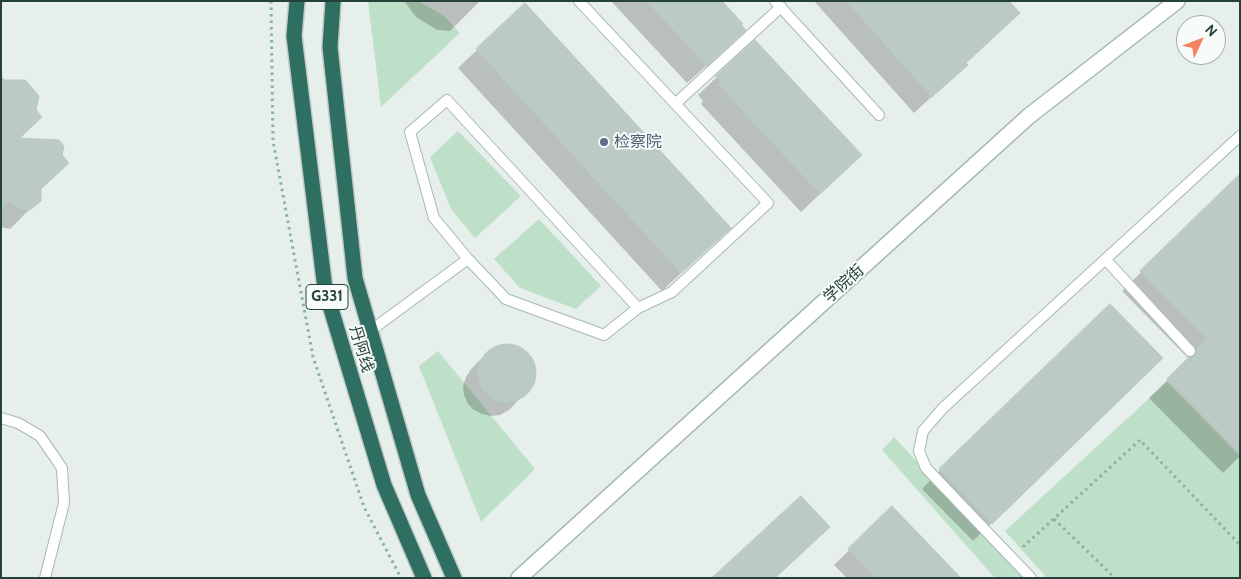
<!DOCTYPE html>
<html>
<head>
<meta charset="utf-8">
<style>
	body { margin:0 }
	#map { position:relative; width:1241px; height:579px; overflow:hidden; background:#e6efeb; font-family:Cabin,sans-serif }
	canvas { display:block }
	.frame { position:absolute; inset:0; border:2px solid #24423a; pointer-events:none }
	.north { position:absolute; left:1176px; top:15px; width:50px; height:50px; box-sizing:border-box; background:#f7fbf9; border:1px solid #a3b1ad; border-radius:50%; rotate:47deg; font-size:14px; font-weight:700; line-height:20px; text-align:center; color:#24423a }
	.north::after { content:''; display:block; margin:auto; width:18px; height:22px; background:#f4845f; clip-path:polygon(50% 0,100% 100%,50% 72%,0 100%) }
</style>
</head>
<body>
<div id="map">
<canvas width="1241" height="579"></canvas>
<div class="frame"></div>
<div class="north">N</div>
</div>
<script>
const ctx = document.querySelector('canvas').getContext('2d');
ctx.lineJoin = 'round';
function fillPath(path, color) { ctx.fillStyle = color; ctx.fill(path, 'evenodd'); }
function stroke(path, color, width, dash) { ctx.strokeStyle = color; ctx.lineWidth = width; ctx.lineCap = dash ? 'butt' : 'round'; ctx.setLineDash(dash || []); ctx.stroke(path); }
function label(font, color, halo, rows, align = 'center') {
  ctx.font = font + ' Cabin,"Noto Sans SC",sans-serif'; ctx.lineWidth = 4; ctx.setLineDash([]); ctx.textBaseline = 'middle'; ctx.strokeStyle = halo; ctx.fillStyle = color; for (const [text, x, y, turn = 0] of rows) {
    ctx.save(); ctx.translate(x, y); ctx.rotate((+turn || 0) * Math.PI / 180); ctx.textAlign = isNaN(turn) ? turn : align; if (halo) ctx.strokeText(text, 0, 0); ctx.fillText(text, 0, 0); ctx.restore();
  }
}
fillPath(new Path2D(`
	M 368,1 L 418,1 L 444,16 L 460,33 L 381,107 Z
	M 458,131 L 521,196 L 475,238 L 451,209 L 430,157 Z
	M 539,219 L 601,286 L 576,309 L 520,288 L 494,259 Z
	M 438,351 L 535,469 L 481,522 L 419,366 Z
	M 1167,382 L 1240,456 L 1240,578 L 1047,578 L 1005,531 Z
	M 894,437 L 1026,578 L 995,578 L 882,450 Z`), '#bfe0c8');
fillPath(new Path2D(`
	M 404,1 L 480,1 L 450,31 L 437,30 L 416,17 Z
	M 611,1 L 720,1 L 726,48 L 687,83 Z
	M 814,1 L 1007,1 L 965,64 L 966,65 L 914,113 Z
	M 477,50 L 710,246 L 662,291 L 458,68 Z
	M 1,76 L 7,82 L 18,139 L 40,190 L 39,200 L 10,229 L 1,227 Z
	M 717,77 L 861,155 L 801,212 L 701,104 L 703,101 L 698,95 Z
	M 1240,175 L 1240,456 L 1223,473 L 1149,398 L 1189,359 L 1122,291 Z
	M 502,345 L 512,345 L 520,348 L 527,354 L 532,362 L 534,370 L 534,379 L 530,388 L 509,410 L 500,415 L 491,416 L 482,414 L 474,410 L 468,404 L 464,395 L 463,386 L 466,377 L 471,369 L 486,354 L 494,348 Z
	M 1142,377 L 973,541 L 922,489 L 940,470 Z
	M 892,508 L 954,578 L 847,578 L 834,565 Z`), '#0003');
const building = new Path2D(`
	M 647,1 L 722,1 L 743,24 L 741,25 L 746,30 L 707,66 Z
	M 847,1 L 1009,1 L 1020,13 L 966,63 L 968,65 L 932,97 Z
	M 525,3 L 731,228 L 681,273 L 476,49 Z
	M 755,40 L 862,155 L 820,194 L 718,84 L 721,82 L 716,76 Z
	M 1,80 L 25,80 L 39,96 L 36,110 L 42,117 L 20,138 L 59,140 L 64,146 L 62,155 L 69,163 L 41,189 L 41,201 L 30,210 L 19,209 L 10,201 L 1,209 Z
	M 1240,174 L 1240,453 L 1167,379 L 1188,358 L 1195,356 L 1197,349 L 1207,339 L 1140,271 Z
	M 1110,304 L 1163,358 L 992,524 L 939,469 Z
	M478 373a29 29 0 1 1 58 0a29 29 0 1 1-58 0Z
	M 801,496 L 830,527 L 775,578 L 712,578 Z
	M 892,506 L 961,578 L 876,578 L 848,549 Z`);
fillPath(building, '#bbcac4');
stroke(building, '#b8c9c2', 1);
const lane = new Path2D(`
	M 579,1 L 768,203 L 672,292 L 638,308
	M 775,1 L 879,115
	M 447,100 L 638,308 L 604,335 L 506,299 L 468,259 L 434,218 L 410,132 Z
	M 675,104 L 781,7
	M 1106,260 L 1190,351
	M 370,331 L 468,259
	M 1,418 L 18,423 L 40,436 L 62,468 L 64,503 L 45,578
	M 1031,578 L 926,468 L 919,451 L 923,431 L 943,408 L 1240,136`);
const secondary = new Path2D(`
	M 519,578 L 1029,116 L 1177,1`);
const highway = new Path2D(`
	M 297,1 L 294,36 L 325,289 L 384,485 L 424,578
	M 333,1 L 330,47 L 355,278 L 418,495 L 454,578`);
stroke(lane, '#a8b8b2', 12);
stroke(secondary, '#a4bbb3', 18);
stroke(highway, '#c2cac8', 18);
stroke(new Path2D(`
	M 271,1 L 273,141 L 313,357 L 364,507 L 401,578
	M 1054,519 L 1115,578
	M 1023,547 L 1140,440 L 1240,545`), '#86b3a5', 3, [2.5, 4]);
stroke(lane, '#fff', 10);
stroke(secondary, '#fff', 15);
stroke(highway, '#2f6f62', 15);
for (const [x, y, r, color] of [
	[604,142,5,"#5c6f8a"]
]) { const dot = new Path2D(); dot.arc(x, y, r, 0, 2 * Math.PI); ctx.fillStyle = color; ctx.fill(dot); stroke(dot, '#f7fbf9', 2); }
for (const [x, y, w] of [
	[327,297,42]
]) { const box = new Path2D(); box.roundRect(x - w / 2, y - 12.5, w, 25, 4); ctx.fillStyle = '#f7fbf9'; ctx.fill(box); stroke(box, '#24423a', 1); }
label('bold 15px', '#24423a', null, [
	["G331",327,297]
]);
label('16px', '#4e5e75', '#f7fbf9', [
	["检察院",614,142]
], 'left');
label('16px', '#24423a', '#f7fbf9', [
	["学院街",844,284,-42],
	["丹阿线",361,349,73]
]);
</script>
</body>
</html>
